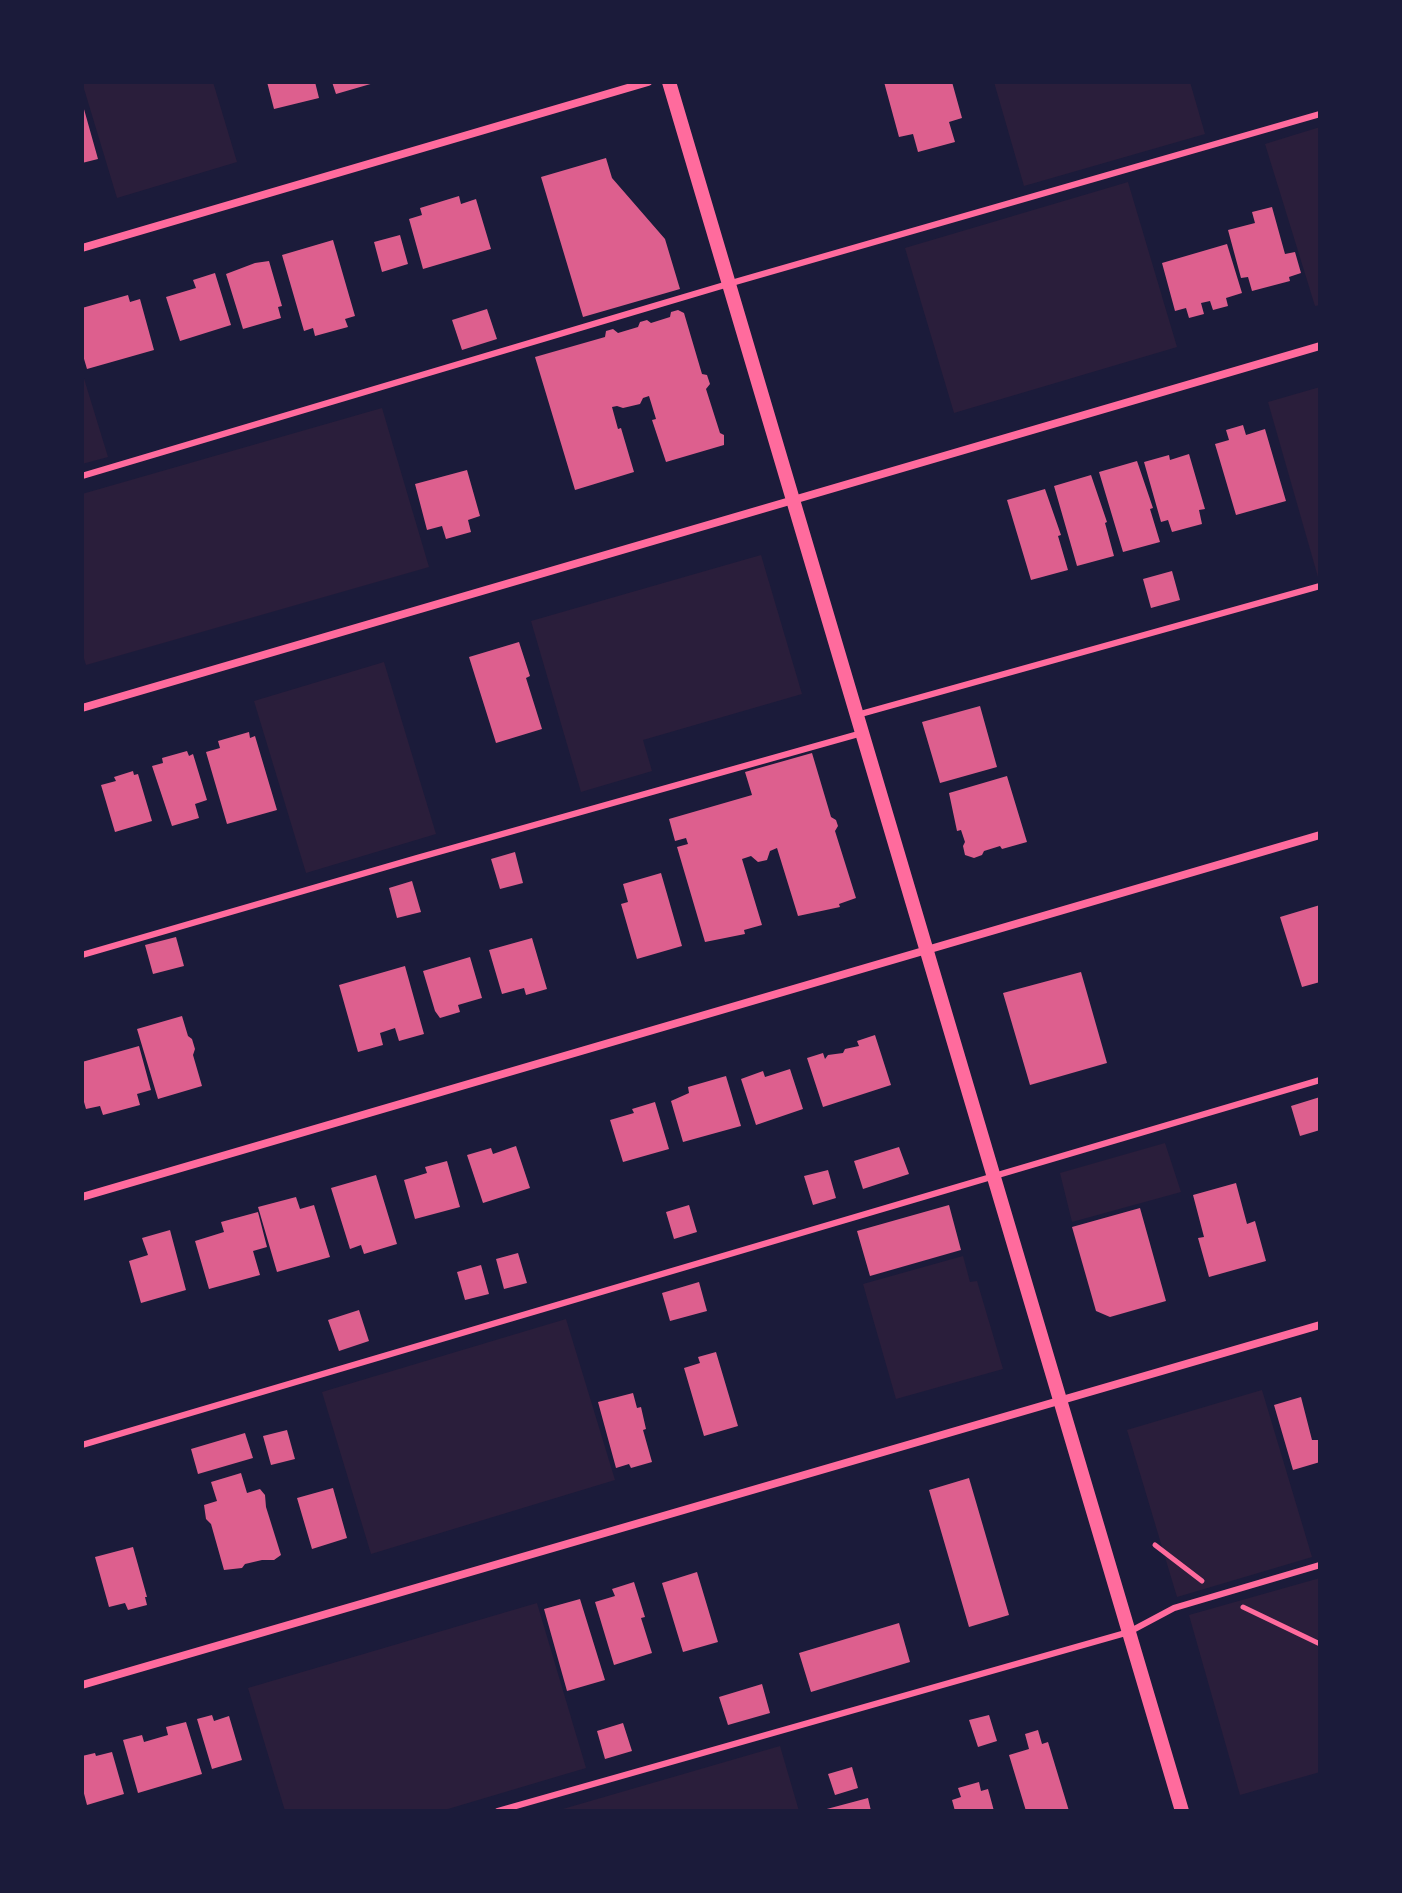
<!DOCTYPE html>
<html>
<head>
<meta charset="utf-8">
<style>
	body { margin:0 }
	#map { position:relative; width:1402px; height:1893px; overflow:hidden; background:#1b1b3a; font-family:Manrope,sans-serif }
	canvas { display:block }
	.frame { position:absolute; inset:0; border:84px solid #1b1b3a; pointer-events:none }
</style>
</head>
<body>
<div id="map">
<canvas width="1402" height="1893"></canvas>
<div class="frame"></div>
</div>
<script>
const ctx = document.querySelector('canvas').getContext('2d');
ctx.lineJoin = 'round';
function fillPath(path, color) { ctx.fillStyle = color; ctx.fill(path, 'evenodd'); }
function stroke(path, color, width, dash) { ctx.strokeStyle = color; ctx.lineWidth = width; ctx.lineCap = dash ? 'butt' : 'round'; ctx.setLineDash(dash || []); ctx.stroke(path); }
fillPath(new Path2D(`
	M 82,82 L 213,82 L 237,162 L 117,198 Z
	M 994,82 L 1190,82 L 1205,134 L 1024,186 Z
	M 1320,127 L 1320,305 L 1315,306 L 1265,144 Z
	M 1128,182 L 1177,347 L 954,413 L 905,248 Z
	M 82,372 L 108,457 L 82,464 Z
	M 1320,387 L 1320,576 L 1318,577 L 1268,402 Z
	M 382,408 L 429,567 L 86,665 L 82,652 L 82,494 Z
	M 761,555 L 802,694 L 643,740 L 652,771 L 581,792 L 531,621 Z
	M 384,662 L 436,834 L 306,873 L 254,701 Z
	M 1165,1143 L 1181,1192 L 1072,1222 L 1060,1173 Z
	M 963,1256 L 970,1282 L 977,1281 L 1003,1369 L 896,1399 L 863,1284 Z
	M 566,1319 L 615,1480 L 371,1554 L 322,1392 Z
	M 1262,1390 L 1312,1557 L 1177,1597 L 1127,1430 Z
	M 1320,1578 L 1320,1772 L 1240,1795 L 1189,1615 Z
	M 537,1603 L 586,1768 L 441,1811 L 285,1811 L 248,1688 Z
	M 780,1746 L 799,1811 L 556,1811 Z`), '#2a1e3b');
fillPath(new Path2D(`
	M 267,82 L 315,82 L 319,98 L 274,109 Z
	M 332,82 L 374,82 L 374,83 L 336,94 Z
	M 884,82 L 952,82 L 962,118 L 949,122 L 955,142 L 918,152 L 913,134 L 899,137 Z
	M 82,102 L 98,159 L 82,163 Z
	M 606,158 L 612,178 L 665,239 L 680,289 L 583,317 L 541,177 Z
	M 459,196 L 461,204 L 476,199 L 491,249 L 423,269 L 409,219 L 422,215 L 420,208 Z
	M 1272,207 L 1285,254 L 1295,252 L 1301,273 L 1289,277 L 1290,281 L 1252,291 L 1248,277 L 1241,278 L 1228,230 L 1255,223 L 1252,212 Z
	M 400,235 L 408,264 L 382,272 L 374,242 Z
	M 333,240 L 355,316 L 345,319 L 348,327 L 315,336 L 313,328 L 304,331 L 282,255 Z
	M 1227,244 L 1242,293 L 1226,298 L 1228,306 L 1213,310 L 1210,301 L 1201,303 L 1204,314 L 1189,318 L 1186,308 L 1175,311 L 1162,263 Z
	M 269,261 L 282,306 L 278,307 L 281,318 L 243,329 L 226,274 L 255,263 Z
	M 215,273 L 231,325 L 180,341 L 166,297 L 196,288 L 193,280 Z
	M 128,295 L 130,302 L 140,299 L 154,350 L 87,369 L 82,352 L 82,308 Z
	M 487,309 L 497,339 L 462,350 L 452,320 Z
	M 678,310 L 684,313 L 702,374 L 707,375 L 710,384 L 706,389 L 720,433 L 724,435 L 724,445 L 666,462 L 652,420 L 656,419 L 649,396 L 643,398 L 640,404 L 623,408 L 617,406 L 612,407 L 618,429 L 621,428 L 634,472 L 575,490 L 535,357 L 605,337 L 606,331 L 613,329 L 618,333 L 638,327 L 640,322 L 647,320 L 651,323 L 670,317 L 671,312 Z
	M 1243,425 L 1246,435 L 1265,429 L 1286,501 L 1236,515 L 1215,444 L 1229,440 L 1226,430 Z
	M 1189,454 L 1205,509 L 1199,510 L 1202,524 L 1172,532 L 1168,520 L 1161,522 L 1144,462 L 1169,455 L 1170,460 Z
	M 1137,461 L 1153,508 L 1150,509 L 1160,542 L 1123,552 L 1099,472 Z
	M 467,470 L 480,516 L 468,520 L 471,532 L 446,539 L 442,526 L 427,530 L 415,484 Z
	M 1091,475 L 1107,522 L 1105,523 L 1114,556 L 1077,566 L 1054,486 Z
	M 1045,489 L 1061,535 L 1058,536 L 1068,570 L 1031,580 L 1007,500 Z
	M 1172,571 L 1180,600 L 1151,608 L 1143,579 Z
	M 519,642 L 530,676 L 526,678 L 542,729 L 496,743 L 469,657 Z
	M 980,706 L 997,767 L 940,783 L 922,722 Z
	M 249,732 L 250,738 L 255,736 L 277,810 L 227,824 L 206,752 L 220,748 L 218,741 Z
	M 187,751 L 189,756 L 193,754 L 207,800 L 195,804 L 199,818 L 172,826 L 152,766 L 163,763 L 162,758 Z
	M 812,753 L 831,817 L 836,820 L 838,826 L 835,831 L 856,898 L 839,904 L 840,907 L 798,916 L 777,848 L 770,851 L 767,860 L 758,862 L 751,856 L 742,859 L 762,925 L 744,930 L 745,934 L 705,942 L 677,847 L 688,844 L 686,838 L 675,841 L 669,819 L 752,795 L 745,772 Z
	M 133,771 L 134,775 L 138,774 L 152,821 L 115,832 L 101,785 L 116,781 L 114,777 Z
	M 1007,776 L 1027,842 L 1002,849 L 1000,846 L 984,851 L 982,855 L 974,858 L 965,855 L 963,846 L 965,842 L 961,830 L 957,831 L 949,793 Z
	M 515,852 L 523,883 L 500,889 L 491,859 Z
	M 661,873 L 682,946 L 637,959 L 621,904 L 628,902 L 623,884 Z
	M 412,881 L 421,912 L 397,918 L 389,888 Z
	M 1320,905 L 1320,982 L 1302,987 L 1280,917 Z
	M 176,937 L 184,966 L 153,974 L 145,945 Z
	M 532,938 L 547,989 L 526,995 L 524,988 L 502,994 L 489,950 Z
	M 470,957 L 482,998 L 458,1005 L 460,1012 L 440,1018 L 435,1011 L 423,971 Z
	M 405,966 L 424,1034 L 399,1041 L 395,1028 L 380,1033 L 383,1045 L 358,1052 L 339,985 Z
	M 1081,972 L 1107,1063 L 1030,1085 L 1003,993 Z
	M 182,1016 L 188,1036 L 192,1039 L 195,1049 L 193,1055 L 202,1086 L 158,1099 L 137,1029 Z
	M 875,1035 L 891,1085 L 823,1107 L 807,1058 L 823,1053 L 825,1059 L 828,1055 L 843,1053 L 845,1049 L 859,1046 L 857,1041 Z
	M 139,1046 L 151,1090 L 137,1094 L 140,1105 L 103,1115 L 100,1106 L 86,1109 L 82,1095 L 82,1062 Z
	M 790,1069 L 803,1109 L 756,1125 L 741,1079 L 763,1071 L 765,1077 Z
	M 726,1076 L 741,1126 L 683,1142 L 671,1101 L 689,1093 L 688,1087 Z
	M 1320,1097 L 1320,1130 L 1300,1136 L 1291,1106 Z
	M 655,1102 L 669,1149 L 623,1162 L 610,1120 L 634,1113 L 632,1109 Z
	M 516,1146 L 530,1188 L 483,1203 L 467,1155 L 491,1148 L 493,1154 Z
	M 899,1147 L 909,1174 L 863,1189 L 854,1161 Z
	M 447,1161 L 460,1207 L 415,1219 L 404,1180 L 427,1173 L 425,1167 Z
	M 828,1170 L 836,1198 L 813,1205 L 804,1176 Z
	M 376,1175 L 397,1244 L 364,1254 L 361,1245 L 350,1249 L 331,1188 Z
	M 1236,1183 L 1247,1224 L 1255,1221 L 1266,1261 L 1209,1277 L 1198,1238 L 1204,1237 L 1193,1195 Z
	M 296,1197 L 300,1209 L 314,1205 L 330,1257 L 277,1272 L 258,1207 Z
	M 689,1205 L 697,1232 L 674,1239 L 666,1212 Z
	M 949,1205 L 961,1250 L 870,1276 L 857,1231 Z
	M 1140,1208 L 1166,1301 L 1110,1317 L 1096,1311 L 1072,1227 Z
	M 258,1212 L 267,1247 L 253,1251 L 260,1275 L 209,1289 L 195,1241 L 224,1232 L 221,1222 Z
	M 170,1230 L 186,1290 L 141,1303 L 129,1261 L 148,1255 L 142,1238 Z
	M 518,1253 L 527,1283 L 504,1289 L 496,1259 Z
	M 481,1265 L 489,1294 L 465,1300 L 457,1272 Z
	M 699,1282 L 707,1311 L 670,1321 L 662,1293 Z
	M 359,1310 L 369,1341 L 339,1351 L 328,1320 Z
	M 716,1352 L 738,1426 L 704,1436 L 684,1368 L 700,1363 L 698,1357 Z
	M 633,1393 L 637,1408 L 641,1407 L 646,1429 L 643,1430 L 652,1462 L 631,1468 L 629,1464 L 616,1468 L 598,1402 Z
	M 1301,1397 L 1312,1440 L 1320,1440 L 1320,1462 L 1293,1470 L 1274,1405 Z
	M 287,1430 L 295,1459 L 271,1465 L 263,1436 Z
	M 245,1433 L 253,1458 L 198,1474 L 191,1449 Z
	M 241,1473 L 247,1493 L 260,1489 L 265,1495 L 266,1507 L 281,1555 L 274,1560 L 262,1560 L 245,1564 L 242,1568 L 224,1570 L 211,1524 L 206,1519 L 204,1505 L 217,1501 L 211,1482 Z
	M 969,1478 L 1009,1615 L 969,1627 L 929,1490 Z
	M 333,1488 L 347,1538 L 312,1549 L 297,1498 Z
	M 133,1547 L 147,1597 L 145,1597 L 147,1605 L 128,1610 L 125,1603 L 109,1607 L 95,1557 Z
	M 697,1572 L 718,1642 L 683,1652 L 662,1583 Z
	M 634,1582 L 645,1617 L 641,1618 L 652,1653 L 614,1665 L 595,1602 L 615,1596 L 612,1589 Z
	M 580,1599 L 605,1680 L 567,1691 L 544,1609 Z
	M 899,1623 L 910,1662 L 811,1692 L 799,1653 Z
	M 762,1684 L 770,1713 L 728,1725 L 719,1697 Z
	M 212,1715 L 214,1721 L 229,1716 L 242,1760 L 212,1769 L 197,1719 Z
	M 989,1715 L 997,1741 L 978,1747 L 969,1720 Z
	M 186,1722 L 202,1774 L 138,1793 L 123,1740 L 142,1735 L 144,1742 L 168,1735 L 166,1727 Z
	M 623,1723 L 632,1751 L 605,1759 L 597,1731 Z
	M 1038,1730 L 1042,1744 L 1048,1742 L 1069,1811 L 1026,1811 L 1009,1755 L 1029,1749 L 1025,1734 Z
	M 112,1752 L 124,1794 L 87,1805 L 82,1786 L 82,1756 L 95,1753 L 96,1756 Z
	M 852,1767 L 858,1788 L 835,1795 L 828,1774 Z
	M 979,1782 L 981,1791 L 988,1789 L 994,1811 L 955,1811 L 952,1800 L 961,1797 L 958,1788 Z
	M 868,1798 L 871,1811 L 823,1811 L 823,1810 Z`), '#dd5f8e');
stroke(new Path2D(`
	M 1155,1545 L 1202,1581
	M 1243,1607 L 1320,1644`), '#ff6b9d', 5);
stroke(new Path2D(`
	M 82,476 L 728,284 L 1320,114
	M 857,715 L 1320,586
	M 82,955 L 417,858 L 862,733
	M 82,1445 L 1320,1080
	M 498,1811 L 1129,1632 L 1174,1608 L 1320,1565`), '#ff6b9d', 6);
stroke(new Path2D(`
	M 82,248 L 648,82
	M 82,708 L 1320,346
	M 82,1197 L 1320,835
	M 82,1685 L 1320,1325`), '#ff6b9d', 8);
stroke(new Path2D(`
	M 669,82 L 1182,1811`), '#ff6b9d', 14);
</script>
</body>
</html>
